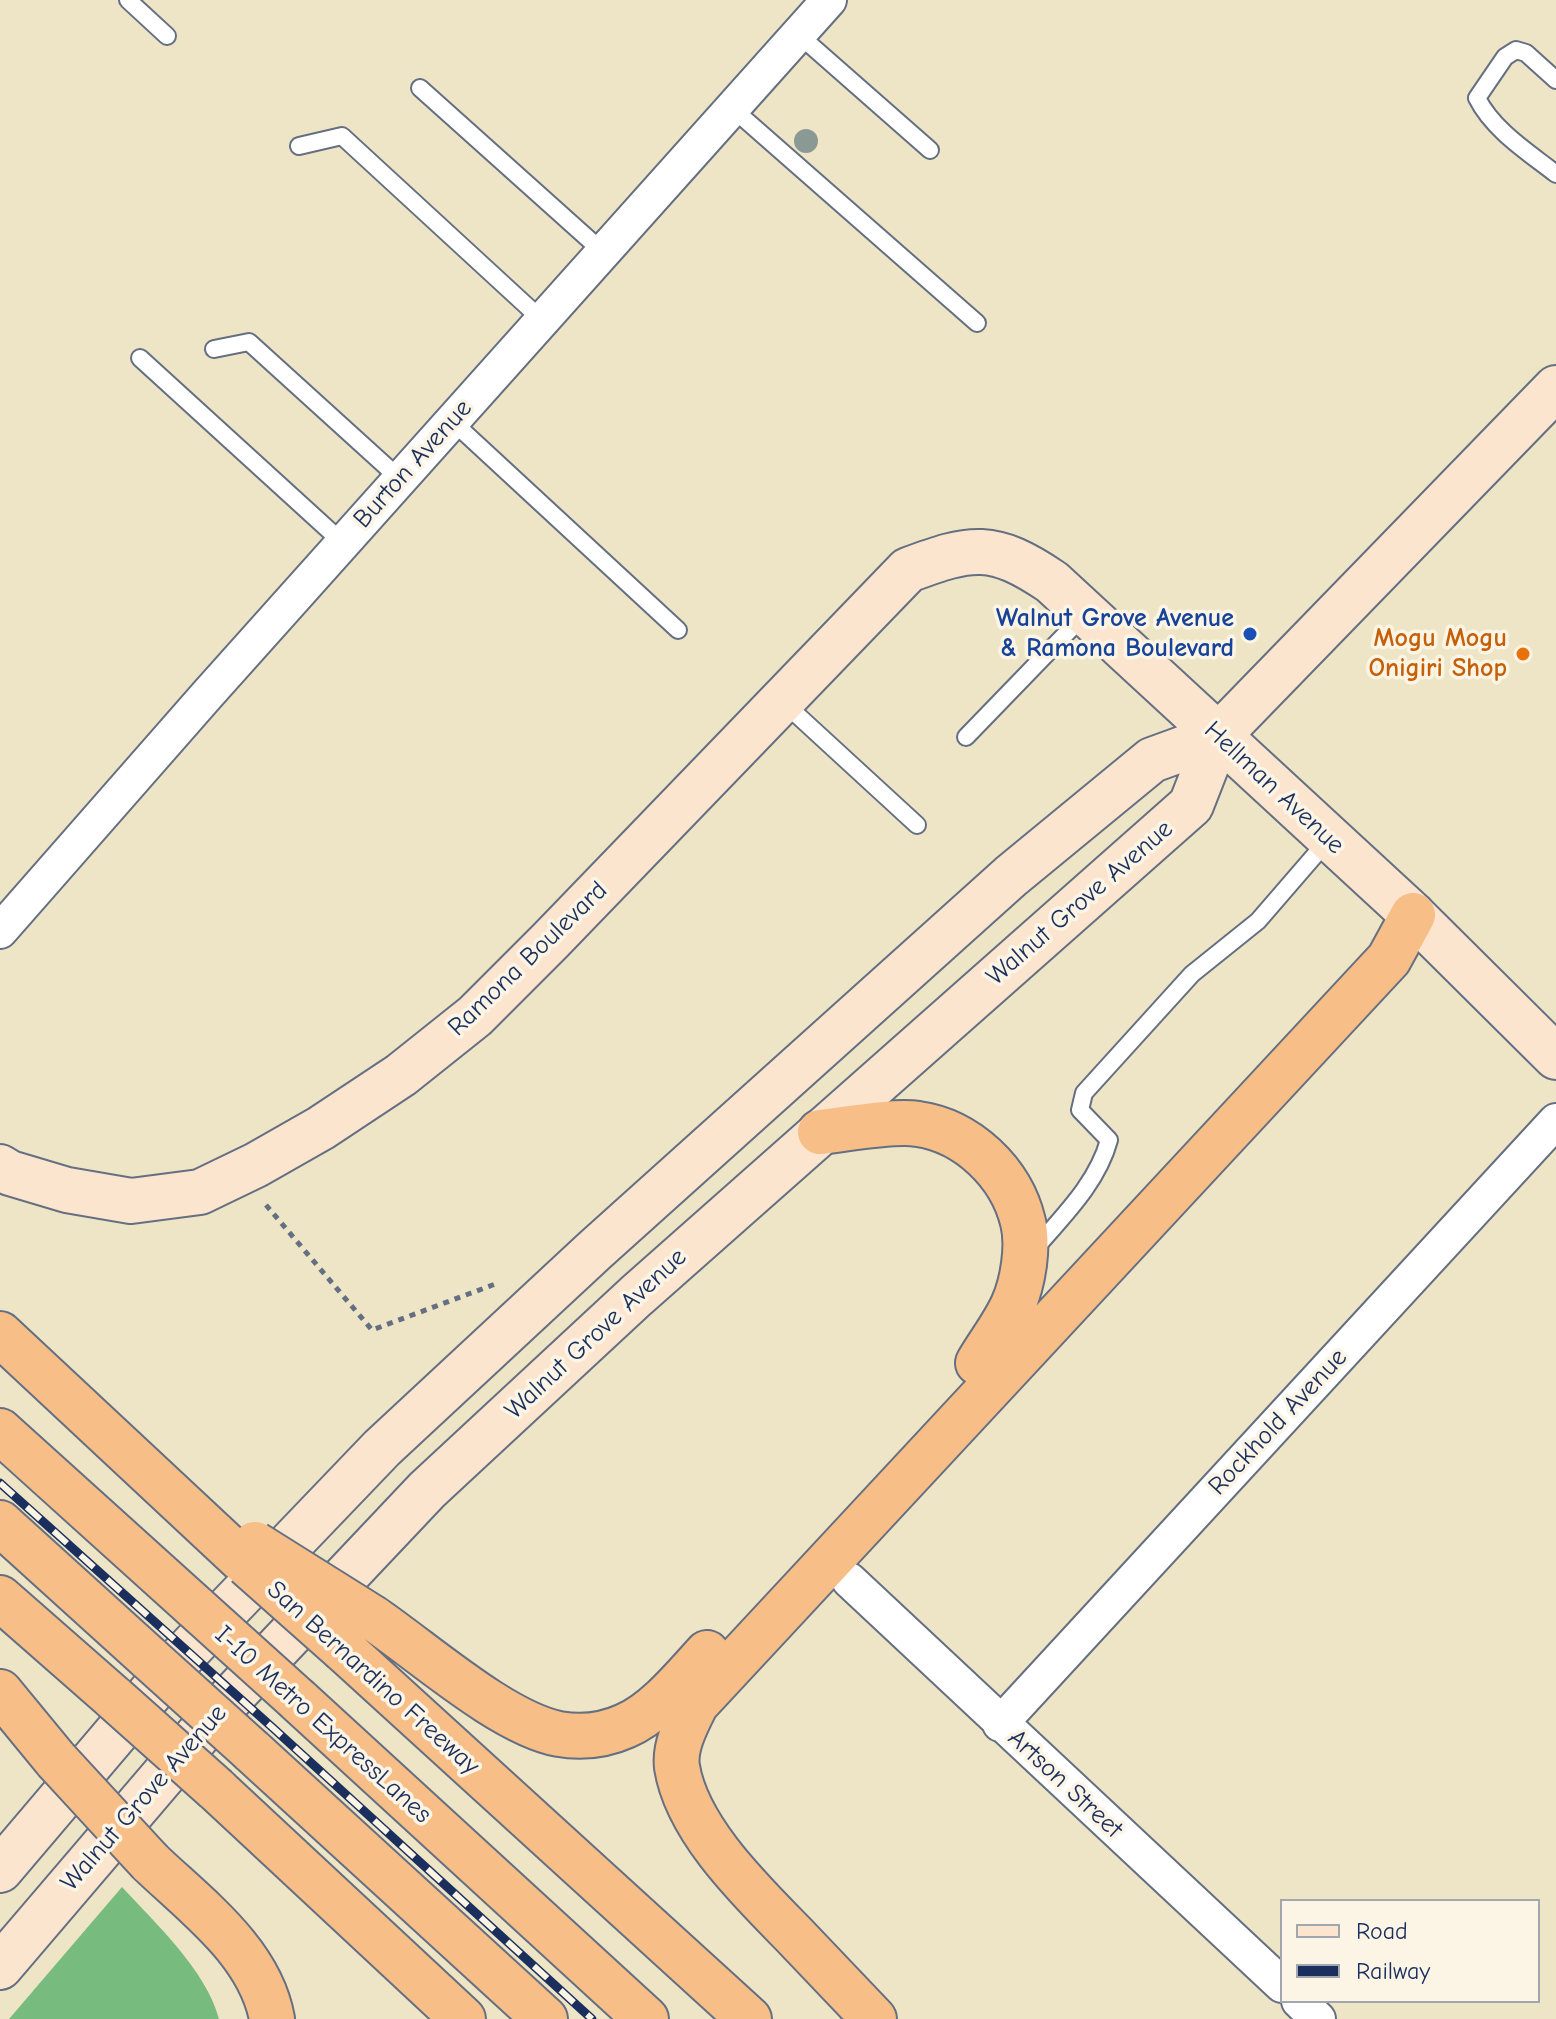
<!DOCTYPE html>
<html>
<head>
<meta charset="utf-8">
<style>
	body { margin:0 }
	#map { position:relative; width:1556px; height:2019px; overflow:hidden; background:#eee5c6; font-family:"Comic Neue",sans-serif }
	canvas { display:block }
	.legend { position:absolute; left:1280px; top:1899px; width:260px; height:104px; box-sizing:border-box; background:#fcf5e5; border:2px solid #a2a6af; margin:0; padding:10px 14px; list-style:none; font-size:24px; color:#1b2f5e }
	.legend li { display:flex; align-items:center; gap:16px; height:40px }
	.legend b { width:40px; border:2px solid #a2a6af }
</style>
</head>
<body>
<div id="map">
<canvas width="1556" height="2019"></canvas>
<ul class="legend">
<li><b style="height:10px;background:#fce5cf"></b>Road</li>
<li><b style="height:10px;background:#1b2f5e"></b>Railway</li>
</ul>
</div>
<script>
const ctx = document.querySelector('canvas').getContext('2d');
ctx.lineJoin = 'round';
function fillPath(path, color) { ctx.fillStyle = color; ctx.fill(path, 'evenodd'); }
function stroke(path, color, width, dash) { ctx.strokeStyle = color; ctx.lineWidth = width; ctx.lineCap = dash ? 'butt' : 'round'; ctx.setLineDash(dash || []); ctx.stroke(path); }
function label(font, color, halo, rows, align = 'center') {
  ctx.font = font + ' "Comic Neue",sans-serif'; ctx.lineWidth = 7; ctx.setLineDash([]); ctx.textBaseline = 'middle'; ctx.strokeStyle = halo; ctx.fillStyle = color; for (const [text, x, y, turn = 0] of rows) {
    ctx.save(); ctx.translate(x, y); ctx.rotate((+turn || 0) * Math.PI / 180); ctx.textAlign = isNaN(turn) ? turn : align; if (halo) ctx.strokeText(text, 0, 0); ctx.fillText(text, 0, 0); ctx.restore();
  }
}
fillPath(new Path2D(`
	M 122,1887 C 156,1924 206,1970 219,2019 L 9,2019 Z`), '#78bb7e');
const lane = new Path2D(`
	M 128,0 L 167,36
	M 798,34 L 930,150
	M 1556,80 L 1526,53 L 1516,50 L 1505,57 L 1477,98 C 1493,130 1528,152 1556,174
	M 420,88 L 603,252
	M 732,108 L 977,323
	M 299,146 L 342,136 L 542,320
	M 214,349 L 249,342 L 400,479
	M 140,358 L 343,543
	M 452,421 L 678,630
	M 782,701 L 917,825
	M 966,737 L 1085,614
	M 1033,1251 C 1062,1217 1097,1184 1109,1140 L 1080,1110 L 1084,1093 L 1192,974 L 1258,921 L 1328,840`);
const street = new Path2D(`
	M 0,931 L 207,695 L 829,0
	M 849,1580 L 1282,1985
	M 1000,1724 L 1556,1121
	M 1299,2001 L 1318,2019`);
const secondary = new Path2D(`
	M 0,1167 L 10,1173 L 67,1190 L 131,1201 L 200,1192 L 256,1165 L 321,1128 L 401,1075 L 475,1016 L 551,940 L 908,570 C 972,546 993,542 1052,582 L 1413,915 L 1556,1057
	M 0,1870 L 175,1664 L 382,1448 L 595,1250 L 1011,876 L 1152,760 L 1218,736
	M 0,1967 L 222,1707 L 427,1490 L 636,1296 L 1191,805 L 1218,736 L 1556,388`);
const highway = new Path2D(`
	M 820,1132 C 846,1129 895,1120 918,1124 C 967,1131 1011,1172 1023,1222 C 1029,1246 1023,1283 1013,1305 C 1004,1325 989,1344 978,1363
	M 0,1334 L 241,1559
	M 0,1431 L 196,1608
	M 0,1523 L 150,1659
	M 0,1598 L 114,1698
	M 373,1618 C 423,1652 502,1723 559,1734 C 582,1738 605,1735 625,1726 C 656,1713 685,1677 707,1653
	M 344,1650 L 749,2019
	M 0,1692 L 56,1760
	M 298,1700 L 646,2019
	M 252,1751 L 545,2019
	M 216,1789 L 463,2019
	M 150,1862 C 196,1906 260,1952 272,2019
	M 874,2019 C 847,1991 821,1963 794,1935 C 752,1892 687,1830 677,1767 C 674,1746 687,1722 696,1704 L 1389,959 L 1413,915`);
stroke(lane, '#656f82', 20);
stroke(street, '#656f82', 38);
stroke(secondary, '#656f82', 48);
stroke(highway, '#656f82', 48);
stroke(new Path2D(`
	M 266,1205 L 372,1330 L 498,1283`), '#656f82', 5, [6, 6]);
stroke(lane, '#fff', 16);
stroke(street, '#fff', 34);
stroke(secondary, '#fce5cf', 44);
stroke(highway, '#f7be87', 44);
const rail = new Path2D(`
	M 0,1483 L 273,1728 L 592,2019`);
stroke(rail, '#1b2f5e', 9);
stroke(rail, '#fcf5e5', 6, [18]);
const highwayBridge = new Path2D(`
	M 255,1544 L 373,1618
	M 247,1564 L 344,1650
	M 196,1608 L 298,1700
	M 150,1659 L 252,1751
	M 114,1698 L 216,1789
	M 56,1760 L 150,1862`);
stroke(highwayBridge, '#656f82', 48, []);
stroke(highwayBridge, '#f7be87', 44);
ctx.fillStyle = '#8b9994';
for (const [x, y] of [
	[806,141]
]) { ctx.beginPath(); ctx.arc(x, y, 12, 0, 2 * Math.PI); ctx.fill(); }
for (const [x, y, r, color] of [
	[1250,634,8,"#1a4fb4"],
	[1523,654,8,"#e8710a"]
]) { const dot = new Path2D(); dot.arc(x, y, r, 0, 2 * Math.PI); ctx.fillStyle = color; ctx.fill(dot); stroke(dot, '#fcf5e5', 3); }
label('26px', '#1b2f5e', '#fcf5e5', [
	["Burton Avenue",413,464,-48],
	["Hellman Avenue",1274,788,43],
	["Walnut Grove Avenue",1080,903,-41],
	["Ramona Boulevard",528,959,-44],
	["Walnut Grove Avenue",596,1334,-43],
	["Rockhold Avenue",1278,1422,-47],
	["San Bernardino Freeway",373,1678,42],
	["I-10 Metro ExpressLanes",323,1725,42],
	["Artson Street",1065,1784,43],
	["Walnut Grove Avenue",144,1798,-49]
]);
label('bold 26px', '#164399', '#fcf5e5', [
	["Walnut Grove Avenue",1234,619],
	["& Ramona Boulevard",1234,649]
], 'right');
label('bold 26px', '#c56008', '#fcf5e5', [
	["Mogu Mogu",1507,639],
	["Onigiri Shop",1507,669]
], 'right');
</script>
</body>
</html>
